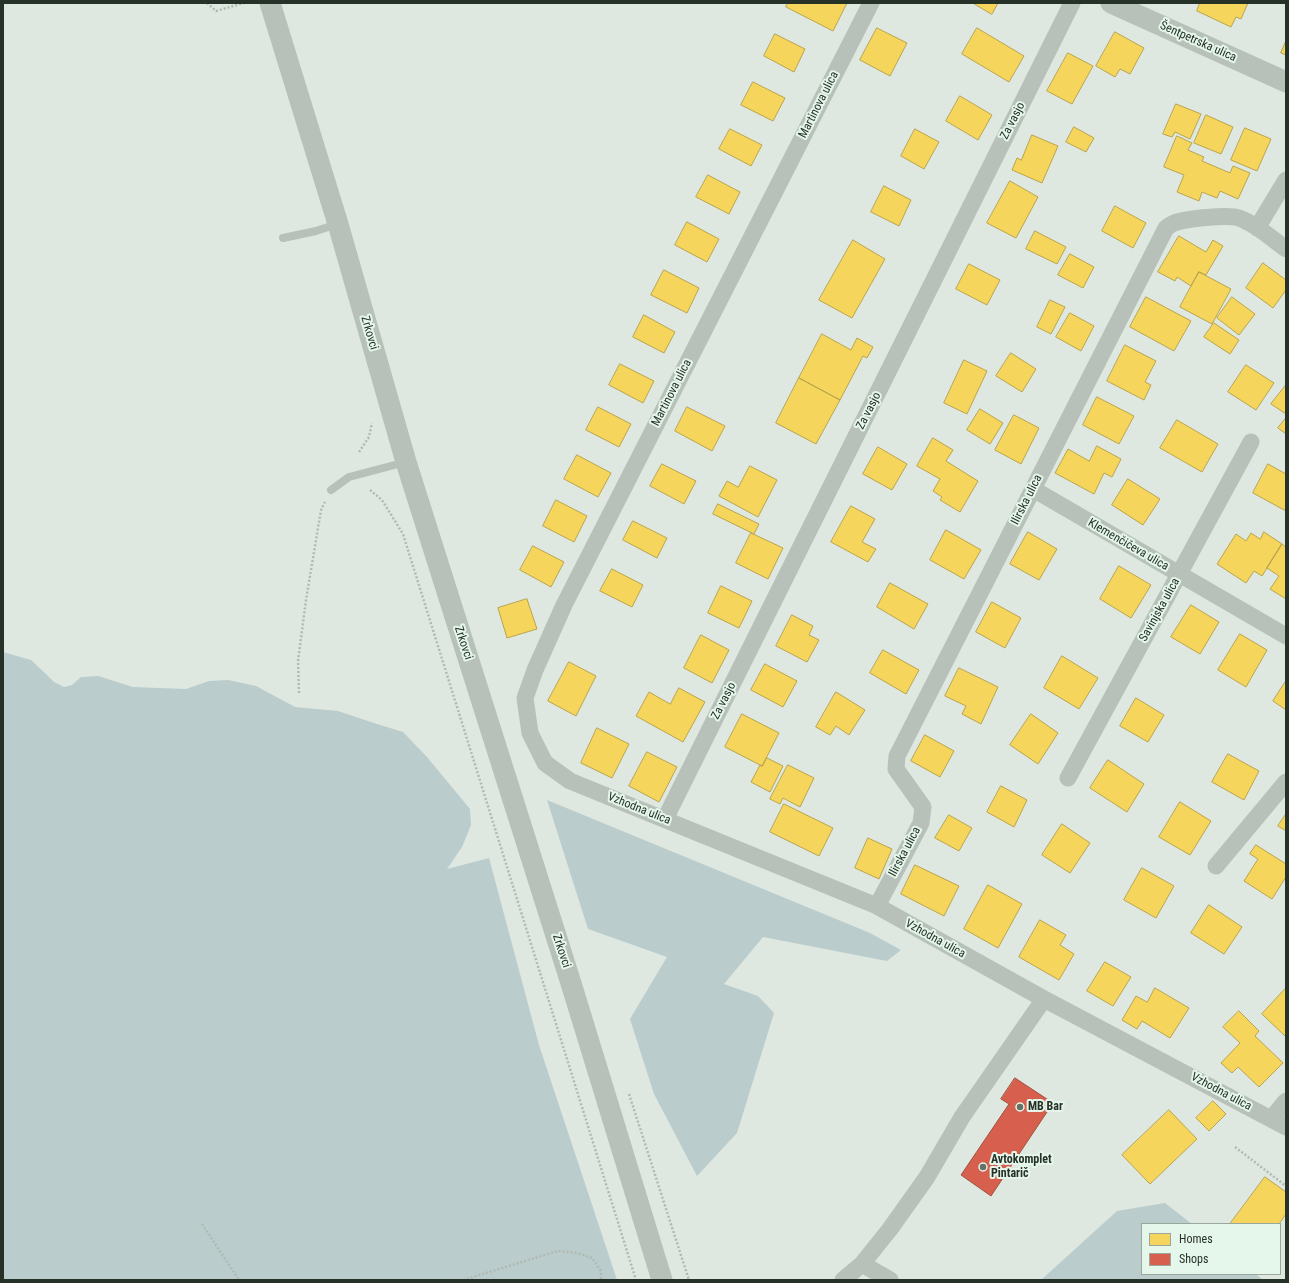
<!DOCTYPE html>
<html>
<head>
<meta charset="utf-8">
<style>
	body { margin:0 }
	#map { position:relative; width:1289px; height:1283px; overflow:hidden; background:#dee8e1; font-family:"Roboto Condensed",sans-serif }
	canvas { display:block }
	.frame { position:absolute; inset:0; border:4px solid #263127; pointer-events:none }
	.legend { position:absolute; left:1141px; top:1223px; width:140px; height:52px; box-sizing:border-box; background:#e5f6ea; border:1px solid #99a79c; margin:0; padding:5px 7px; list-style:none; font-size:12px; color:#263127 }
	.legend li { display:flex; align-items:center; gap:8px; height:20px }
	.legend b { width:20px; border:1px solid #99a79c }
</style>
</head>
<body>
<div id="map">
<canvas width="1289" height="1283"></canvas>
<div class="frame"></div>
<ul class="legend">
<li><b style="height:11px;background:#f6d55c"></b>Homes</li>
<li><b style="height:11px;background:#d6604d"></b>Shops</li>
</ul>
</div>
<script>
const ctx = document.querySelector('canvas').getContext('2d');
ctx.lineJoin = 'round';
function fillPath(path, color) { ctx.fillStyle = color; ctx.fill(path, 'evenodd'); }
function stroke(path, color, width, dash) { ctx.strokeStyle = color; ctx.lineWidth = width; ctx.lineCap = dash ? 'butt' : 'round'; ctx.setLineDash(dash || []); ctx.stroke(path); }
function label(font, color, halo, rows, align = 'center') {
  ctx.font = font + ' "Roboto Condensed",sans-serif'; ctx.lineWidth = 4; ctx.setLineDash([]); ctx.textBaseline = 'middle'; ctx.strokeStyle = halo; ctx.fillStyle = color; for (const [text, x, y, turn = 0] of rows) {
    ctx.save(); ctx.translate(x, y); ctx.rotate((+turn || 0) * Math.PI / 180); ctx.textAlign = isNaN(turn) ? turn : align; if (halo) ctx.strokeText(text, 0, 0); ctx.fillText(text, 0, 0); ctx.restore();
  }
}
fillPath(new Path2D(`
	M 3,652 L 31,660 L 47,675 L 54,682 L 64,687 L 72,685 L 81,677 L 98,676 L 133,687 L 186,689 L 209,681 L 228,680 L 256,686 L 295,707 L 338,711 L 377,724 L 403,732 L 427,757 L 470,809 L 471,825 L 462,847 L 447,869 L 489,858 L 539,1045 L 617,1280 L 3,1280 Z
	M 547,800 L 870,933 L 901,950 L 887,961 L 763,937 L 724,984 L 758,996 L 774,1013 L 737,1133 L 697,1176 L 654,1094 L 630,1019 L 667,957 L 588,929 Z
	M 1165,1203 L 1192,1224 L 1142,1224 L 1142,1274 L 1256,1274 L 1263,1280 L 1041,1280 L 1117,1211 Z`), '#bacccc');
const homes = new Path2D(`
	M 788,3 L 847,3 L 833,31 L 786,7 Z
	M 973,3 L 998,3 L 992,14 Z
	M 1200,3 L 1248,3 L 1241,19 L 1236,17 L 1231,27 L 1197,11 Z
	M 877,28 L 907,43 L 890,76 L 860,60 Z
	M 977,28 L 1024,56 L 1009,82 L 962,54 Z
	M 1115,32 L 1144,48 L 1130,74 L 1120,69 L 1115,77 L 1096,66 Z
	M 775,34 L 805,49 L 794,72 L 764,56 Z
	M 1286,41 L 1286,55 L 1281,53 Z
	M 1068,53 L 1093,66 L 1072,104 L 1047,91 Z
	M 753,82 L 785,98 L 773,121 L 741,105 Z
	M 960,96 L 992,115 L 978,140 L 946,121 Z
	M 1176,104 L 1201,114 L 1190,139 L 1175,132 L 1172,137 L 1163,134 Z
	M 1206,115 L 1233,127 L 1221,154 L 1194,143 Z
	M 1074,127 L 1094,138 L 1086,152 L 1066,142 Z
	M 1245,128 L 1271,139 L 1257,171 L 1231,160 Z
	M 730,129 L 762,145 L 751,166 L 719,149 Z
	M 915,129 L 939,142 L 924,169 L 901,156 Z
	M 1032,135 L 1058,146 L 1042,183 L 1012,170 L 1017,158 L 1021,160 Z
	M 1177,136 L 1192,143 L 1188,150 L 1204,157 L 1202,161 L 1230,173 L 1233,166 L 1250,173 L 1238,199 L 1220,191 L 1217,198 L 1202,192 L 1199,201 L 1177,192 L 1184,175 L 1164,167 Z
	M 708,175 L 740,192 L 729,214 L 696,197 Z
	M 1010,181 L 1038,197 L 1016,238 L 987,223 Z
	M 884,186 L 911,200 L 899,226 L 871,212 Z
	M 1115,206 L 1146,223 L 1133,248 L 1102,231 Z
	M 687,222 L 719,239 L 707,262 L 675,245 Z
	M 1035,231 L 1066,247 L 1057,264 L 1026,249 Z
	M 1179,236 L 1206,252 L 1213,240 L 1223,246 L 1206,275 L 1199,272 L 1191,286 L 1177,277 L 1175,281 L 1158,272 Z
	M 853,240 L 885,259 L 852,318 L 819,300 Z
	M 1070,254 L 1094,267 L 1083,288 L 1058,275 Z
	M 1263,263 L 1286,280 L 1286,290 L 1273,308 L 1246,288 Z
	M 969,264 L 1000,280 L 987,305 L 956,289 Z
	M 664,270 L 699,288 L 687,313 L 651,295 Z
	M 1199,272 L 1231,289 L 1212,324 L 1180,307 Z
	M 1146,297 L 1191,321 L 1174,351 L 1130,327 Z
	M 1232,297 L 1255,314 L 1239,335 L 1217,318 Z
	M 1050,300 L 1065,307 L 1051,334 L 1037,327 Z
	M 1070,313 L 1094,326 L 1081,351 L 1056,337 Z
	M 644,315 L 675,332 L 664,353 L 633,337 Z
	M 1214,323 L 1239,340 L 1230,354 L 1204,337 Z
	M 822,334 L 851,350 L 857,338 L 873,347 L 867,358 L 863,356 L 840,400 L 799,378 Z
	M 1125,345 L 1156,361 L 1145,382 L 1151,385 L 1144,400 L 1107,381 Z
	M 1011,353 L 1036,369 L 1022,392 L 996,376 Z
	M 964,360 L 987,371 L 967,414 L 944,403 Z
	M 620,364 L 654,381 L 643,403 L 609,385 Z
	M 1246,365 L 1274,383 L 1256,410 L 1228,392 Z
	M 799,378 L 840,400 L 816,444 L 776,423 Z
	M 1286,385 L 1286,414 L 1271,404 Z
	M 1097,397 L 1134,416 L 1119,444 L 1083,425 Z
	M 598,407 L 631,424 L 619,447 L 586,430 Z
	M 687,407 L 725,426 L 712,451 L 675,431 Z
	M 980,409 L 1003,423 L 990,444 L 967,430 Z
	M 1014,415 L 1039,428 L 1021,464 L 995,450 Z
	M 1286,418 L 1286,434 L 1278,428 Z
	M 1177,420 L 1218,444 L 1202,472 L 1160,448 Z
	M 933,438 L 953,450 L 946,461 L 978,481 L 960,512 L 940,500 L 942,497 L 933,491 L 940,479 L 917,466 Z
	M 1097,446 L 1121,459 L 1112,477 L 1104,473 L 1094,494 L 1055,473 L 1068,449 L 1089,461 Z
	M 878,447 L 907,464 L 892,490 L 863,474 Z
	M 577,455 L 611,473 L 598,497 L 564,479 Z
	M 662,464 L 696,481 L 684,504 L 650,486 Z
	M 1268,464 L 1286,474 L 1286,511 L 1253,493 Z
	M 750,466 L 777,480 L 758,517 L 719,496 L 727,481 L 738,487 Z
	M 1128,479 L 1160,499 L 1143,525 L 1112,505 Z
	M 556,500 L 587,516 L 574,542 L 543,526 Z
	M 718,504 L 759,524 L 754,534 L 713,514 Z
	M 851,506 L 875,519 L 862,542 L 876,549 L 868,562 L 831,542 Z
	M 633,521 L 667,538 L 657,558 L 623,540 Z
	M 946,530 L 981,550 L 964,579 L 930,560 Z
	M 1028,532 L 1057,549 L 1039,580 L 1010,564 Z
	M 1264,532 L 1282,544 L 1262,576 L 1254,571 L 1246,583 L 1217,564 L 1236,534 L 1246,541 L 1251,533 L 1260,539 Z
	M 751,533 L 783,548 L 768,579 L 736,563 Z
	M 1282,544 L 1286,547 L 1286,599 L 1270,589 L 1279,576 L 1267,568 Z
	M 533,546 L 564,562 L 551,587 L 520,570 Z
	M 1119,566 L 1151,585 L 1131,618 L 1100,599 Z
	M 612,569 L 643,585 L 632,607 L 600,591 Z
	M 890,583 L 928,604 L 914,629 L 877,607 Z
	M 721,586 L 752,601 L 739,628 L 708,613 Z
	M 527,599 L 537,629 L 507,638 L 498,608 Z
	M 992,602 L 1021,618 L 1005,648 L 976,632 Z
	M 1191,605 L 1219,622 L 1200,654 L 1171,637 Z
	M 792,615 L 813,626 L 809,635 L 819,640 L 807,662 L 776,646 Z
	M 1240,634 L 1267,650 L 1246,687 L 1218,670 Z
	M 701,635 L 729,650 L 712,683 L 684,668 Z
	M 883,650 L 919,670 L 906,694 L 870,673 Z
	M 1062,656 L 1098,678 L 1079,709 L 1044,688 Z
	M 569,662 L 596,676 L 576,716 L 548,701 Z
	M 765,664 L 797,681 L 783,707 L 751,690 Z
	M 959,668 L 998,687 L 981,724 L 962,714 L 966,706 L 945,696 Z
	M 1286,681 L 1286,710 L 1273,701 Z
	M 679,688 L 705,702 L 683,742 L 636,716 L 649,692 L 670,704 Z
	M 836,692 L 865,710 L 849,735 L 836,726 L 830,735 L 816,727 Z
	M 1136,698 L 1164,715 L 1148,742 L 1120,726 Z
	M 742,714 L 779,733 L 762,766 L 725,747 Z
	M 1031,714 L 1058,733 L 1038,764 L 1010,745 Z
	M 597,728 L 629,744 L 612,778 L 581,763 Z
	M 925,735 L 954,751 L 940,777 L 911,761 Z
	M 647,752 L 677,767 L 659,802 L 629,786 Z
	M 1228,754 L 1259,771 L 1244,800 L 1212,782 Z
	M 767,758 L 783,766 L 770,792 L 751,782 L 760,765 L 762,766 Z
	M 1108,760 L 1144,784 L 1127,812 L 1090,788 Z
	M 788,765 L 814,778 L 800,807 L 783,798 L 780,804 L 770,799 Z
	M 1001,786 L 1027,800 L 1014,827 L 987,812 Z
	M 1180,802 L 1211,821 L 1190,855 L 1159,837 Z
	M 784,804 L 833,828 L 819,856 L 770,832 Z
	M 1286,814 L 1286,831 L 1278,826 Z
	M 949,815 L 972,828 L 959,851 L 935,838 Z
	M 1062,824 L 1090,843 L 1070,873 L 1042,855 Z
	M 868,838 L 892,849 L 879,879 L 855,868 Z
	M 1256,845 L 1286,864 L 1286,877 L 1272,899 L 1244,881 L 1258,859 L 1250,854 Z
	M 915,865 L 959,886 L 944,916 L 901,894 Z
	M 1142,868 L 1174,886 L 1156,918 L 1124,900 Z
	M 988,885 L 1022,904 L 998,948 L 964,929 Z
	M 1209,905 L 1242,927 L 1224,954 L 1191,933 Z
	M 1040,920 L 1066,935 L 1060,945 L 1074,954 L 1059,980 L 1019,957 Z
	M 1105,962 L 1131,977 L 1113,1006 L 1087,991 Z
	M 1155,988 L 1189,1008 L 1170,1038 L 1142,1021 L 1137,1029 L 1122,1020 L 1136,996 L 1147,1002 Z
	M 1286,988 L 1286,1037 L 1262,1014 Z
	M 1239,1011 L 1259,1031 L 1255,1036 L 1283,1063 L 1259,1087 L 1238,1067 L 1232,1073 L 1221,1063 L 1240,1043 L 1223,1027 Z
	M 1213,1101 L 1226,1114 L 1209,1131 L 1196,1118 Z
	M 1169,1110 L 1197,1139 L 1150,1184 L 1122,1155 Z
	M 1265,1177 L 1286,1192 L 1286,1214 L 1279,1224 L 1230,1224 Z`);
fillPath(homes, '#f6d55c');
stroke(homes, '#b8a44c', 1);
const shops = new Path2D(`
	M 1015,1078 L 1053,1103 L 991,1196 L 961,1175 L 1009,1104 L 1001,1099 Z`);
fillPath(shops, '#d6604d');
stroke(shops, '#a15242', 1);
stroke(new Path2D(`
	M 207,3 L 216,11 L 244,3
	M 359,452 L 369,437 L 372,423
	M 370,490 L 382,500 L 403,534 L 636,1280
	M 299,693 L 298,661 L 306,600 L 321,510 L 325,502
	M 629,1094 L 689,1280
	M 1235,1147 L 1286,1186
	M 202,1224 L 239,1280
	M 463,1280 L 558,1251 L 577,1253 L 592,1258 L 601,1271 L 601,1280`), '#b0bab2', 2.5, [2, 2]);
stroke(new Path2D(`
	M 283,238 L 316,231 L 337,224
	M 331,490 L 349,477 L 406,462`), '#b7c1b9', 8);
stroke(new Path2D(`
	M 871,3 L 564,605 L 535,670 L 525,698 L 530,733 L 545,763 L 570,781 L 877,906 L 1044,999 L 1286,1127
	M 1257,228 L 1286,180
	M 1033,489 L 1286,636
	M 1068,778 L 1251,442
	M 665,819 L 1072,3
	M 1216,866 L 1286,782
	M 877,906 L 921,823 L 923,807 L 896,769 L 897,756 L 1166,228 C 1168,227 1171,224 1174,223 C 1184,219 1229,214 1239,218 C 1256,224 1271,238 1286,249
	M 1271,1119 L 1286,1101
	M 862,1264 L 890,1280
	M 843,1280 L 862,1264 L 890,1229 L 927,1177 L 962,1117 L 1044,999`), '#b7c1b9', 17);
stroke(new Path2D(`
	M 270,3 L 338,224 L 406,462 L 570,980 L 662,1280
	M 1111,3 L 1286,82`), '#b7c1b9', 21);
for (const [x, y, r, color] of [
	[1020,1107,4,"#667168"],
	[983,1167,4,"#667168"]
]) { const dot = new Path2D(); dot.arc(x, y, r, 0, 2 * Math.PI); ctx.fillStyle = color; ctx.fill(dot); stroke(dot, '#e5f6ea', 1.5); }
label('12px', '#263127', '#e5f6ea', [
	["Šentpetrska ulica",1198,42,24],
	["Martinova ulica",819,105,-63],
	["Za vasjo",1013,121,-63],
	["Zrkovci",369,333,74],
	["Martinova ulica",672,393,-63],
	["Za vasjo",869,411,-63],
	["Ilirska ulica",1027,500,-63],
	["Klemenčičeva ulica",1128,545,30],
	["Savinjska ulica",1160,610,-61],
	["Zrkovci",463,643,72],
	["Za vasjo",724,701,-63],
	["Vzhodna ulica",639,809,22],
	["Ilirska ulica",905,852,-62],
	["Vzhodna ulica",935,939,29],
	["Zrkovci",561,951,72],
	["Vzhodna ulica",1221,1092,28]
]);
label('bold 12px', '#263127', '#e5f6ea', [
	["MB Bar",1028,1107],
	["Avtokomplet",991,1160],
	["Pintarič",991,1174]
], 'left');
</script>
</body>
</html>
